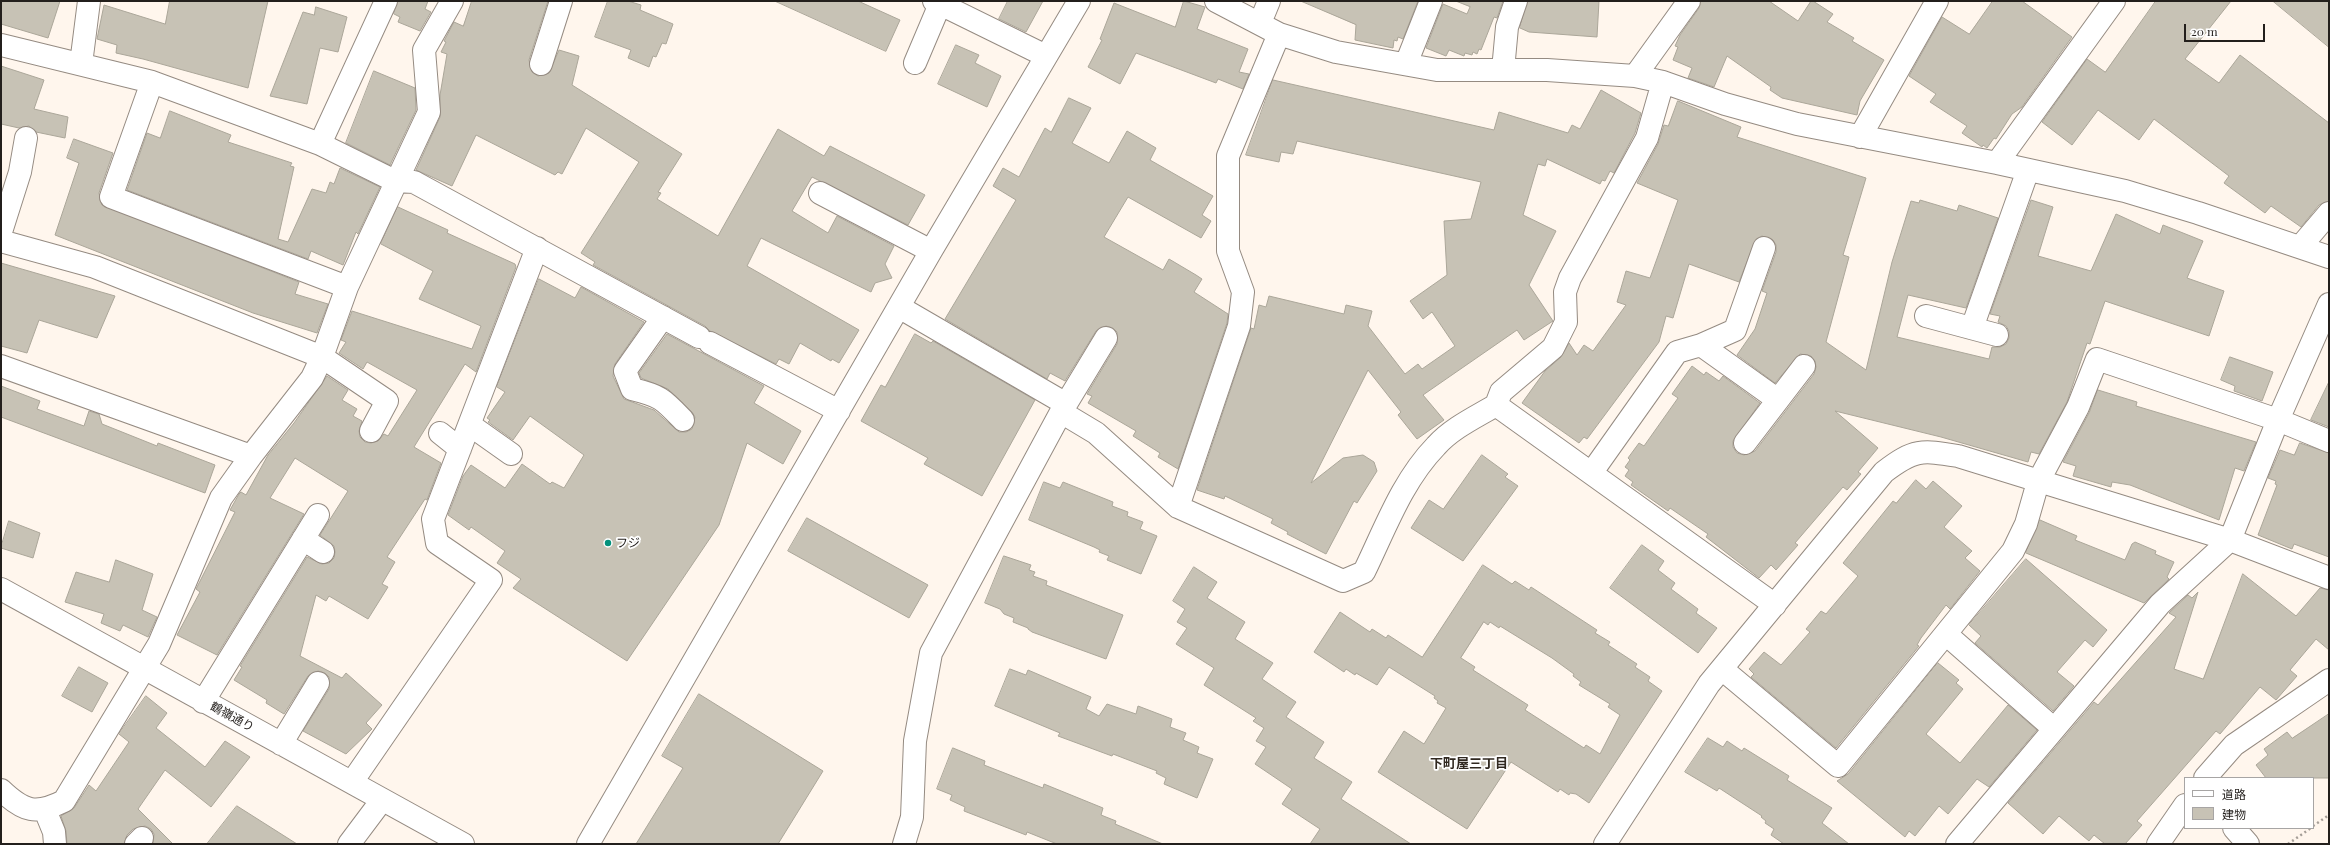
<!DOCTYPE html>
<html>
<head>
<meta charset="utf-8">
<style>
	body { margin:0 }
	#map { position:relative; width:2330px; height:845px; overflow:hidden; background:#fff6ed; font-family:"Playfair Display","Noto Sans JP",serif }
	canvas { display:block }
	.frame { position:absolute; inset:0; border:2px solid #231f1c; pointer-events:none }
	.legend { position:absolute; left:2184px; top:777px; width:130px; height:52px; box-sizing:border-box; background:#fff; border:1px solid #a7a5a4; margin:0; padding:5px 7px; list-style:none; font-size:12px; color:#231f1c }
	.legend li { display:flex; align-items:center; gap:8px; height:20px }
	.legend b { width:20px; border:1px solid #a7a5a4 }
	.scale { position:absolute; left:2184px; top:24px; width:81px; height:18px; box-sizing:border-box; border:2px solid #231f1c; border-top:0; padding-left:5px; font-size:12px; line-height:14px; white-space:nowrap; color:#231f1c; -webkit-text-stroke:3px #fff; paint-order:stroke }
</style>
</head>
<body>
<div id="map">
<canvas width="2330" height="845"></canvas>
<div class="frame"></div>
<ul class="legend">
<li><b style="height:5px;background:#fff"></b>道路</li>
<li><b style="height:11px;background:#c7c2b5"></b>建物</li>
</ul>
<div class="scale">20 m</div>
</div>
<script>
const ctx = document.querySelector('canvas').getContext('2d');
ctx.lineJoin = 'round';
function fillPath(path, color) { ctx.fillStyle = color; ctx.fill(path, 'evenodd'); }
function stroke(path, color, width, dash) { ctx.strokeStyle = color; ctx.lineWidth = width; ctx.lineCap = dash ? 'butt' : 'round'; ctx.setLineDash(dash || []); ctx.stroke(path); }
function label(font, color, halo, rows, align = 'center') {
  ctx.font = font + ' "Playfair Display","Noto Sans JP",serif'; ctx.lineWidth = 3.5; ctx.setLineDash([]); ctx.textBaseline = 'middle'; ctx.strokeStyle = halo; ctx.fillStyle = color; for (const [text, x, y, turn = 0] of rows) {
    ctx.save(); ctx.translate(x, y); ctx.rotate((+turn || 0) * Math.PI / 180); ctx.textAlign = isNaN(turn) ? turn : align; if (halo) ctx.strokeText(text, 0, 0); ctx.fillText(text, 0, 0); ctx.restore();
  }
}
const building = new Path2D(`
	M 1,1 L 60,1 L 48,38 L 1,24 Z
	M 170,1 L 268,1 L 248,88 L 143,59 L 116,53 L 117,45 L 97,39 L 104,5 L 165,24 Z
	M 398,1 L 428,1 L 425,9 L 431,12 L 420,31 L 398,22 L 400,17 L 394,14 Z
	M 472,1 L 548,1 L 529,60 L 532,72 L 538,76 L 549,73 L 559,50 L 579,56 L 572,85 L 682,154 L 658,192 L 661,193 L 657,199 L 718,236 L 778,129 L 824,156 L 830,146 L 925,195 L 908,225 L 812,177 L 792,211 L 828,233 L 837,216 L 894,246 L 885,264 L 892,278 L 875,283 L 871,292 L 761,238 L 747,266 L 859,330 L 839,363 L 832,359 L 831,361 L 800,343 L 789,364 L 779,359 L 776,364 L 710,331 L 705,326 L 593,265 L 595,262 L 581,253 L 639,162 L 586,128 L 562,174 L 558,172 L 555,175 L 476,135 L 452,186 L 416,170 L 440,117 L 440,95 L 447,54 L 441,52 L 446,42 L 444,41 L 454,22 L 463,26 Z
	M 608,1 L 628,1 L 641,5 L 640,10 L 673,24 L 666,44 L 662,43 L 656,57 L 653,56 L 649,67 L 628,58 L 631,50 L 595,37 Z
	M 775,1 L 858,1 L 900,20 L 886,51 Z
	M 1008,1 L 1043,1 L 1026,32 L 999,19 Z
	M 1184,1 L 1205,7 L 1197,29 L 1248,49 L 1239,72 L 1249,74 L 1243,89 L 1218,79 L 1216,83 L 1136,53 L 1120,84 L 1088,67 L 1102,40 L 1100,39 L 1114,3 L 1175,27 Z
	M 1301,1 L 1418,1 L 1403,39 L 1398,37 L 1397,41 L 1394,40 L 1393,48 L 1355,40 L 1356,25 Z
	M 1456,1 L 1503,1 L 1497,18 L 1494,17 L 1481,50 L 1479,49 L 1477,54 L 1473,52 L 1472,55 L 1465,53 L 1464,56 L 1449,50 L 1446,56 L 1426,48 L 1443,4 L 1467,14 L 1470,7 Z
	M 1528,1 L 1599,1 L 1597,37 L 1529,32 L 1520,28 Z
	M 1701,1 L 1769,1 L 1798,21 L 1811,1 L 1813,1 L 1833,14 L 1827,22 L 1854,38 L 1852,41 L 1884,60 L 1860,101 L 1857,115 L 1782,98 L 1770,90 L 1771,87 L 1727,56 L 1714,87 L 1688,78 L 1692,68 L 1673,60 L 1678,47 L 1675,46 L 1680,35 L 1699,8 Z
	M 1993,1 L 2022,1 L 2072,37 L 2022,107 L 2012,114 L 1996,139 L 1994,138 L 1987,148 L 1983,145 L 1982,147 L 1962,133 L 1967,126 L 1930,102 L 1936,94 L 1909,76 L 1942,17 L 1969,34 Z
	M 2156,1 L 2231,1 L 2185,59 L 2219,83 L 2240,55 L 2329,123 L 2329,201 L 2319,205 L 2301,227 L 2271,206 L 2265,213 L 2224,183 L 2229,176 L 2154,119 L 2139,140 L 2098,110 L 2072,145 L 2042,122 L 2087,59 L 2105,72 Z
	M 2273,1 L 2329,1 L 2329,47 Z
	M 316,7 L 347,17 L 338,52 L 320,48 L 307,104 L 270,96 L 303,12 L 314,15 Z
	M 956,45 L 979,55 L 975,63 L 1001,76 L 987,107 L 938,84 Z
	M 1,66 L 44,80 L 34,109 L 68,117 L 65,138 L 36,132 L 29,126 L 19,128 L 1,124 Z
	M 374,71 L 415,88 L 416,110 L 390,165 L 346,143 Z
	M 1273,80 L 1494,130 L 1499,112 L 1568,133 L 1572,125 L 1580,129 L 1601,90 L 1641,113 L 1635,133 L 1614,173 L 1610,171 L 1605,181 L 1602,180 L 1600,184 L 1547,159 L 1545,166 L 1538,164 L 1523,215 L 1556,231 L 1529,285 L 1553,321 L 1524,340 L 1517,330 L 1423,395 L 1444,420 L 1417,439 L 1398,415 L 1401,412 L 1368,370 L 1311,483 L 1343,458 L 1363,455 L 1374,462 L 1377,471 L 1357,503 L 1354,501 L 1326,554 L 1287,534 L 1288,532 L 1271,523 L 1273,519 L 1225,496 L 1224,499 L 1197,490 L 1251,328 L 1254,329 L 1259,305 L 1266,307 L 1269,296 L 1344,314 L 1346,305 L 1372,311 L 1368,326 L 1405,374 L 1418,364 L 1422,369 L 1455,346 L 1432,312 L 1423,319 L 1410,301 L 1447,275 L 1444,221 L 1471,219 L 1481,182 L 1297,141 L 1293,154 L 1281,152 L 1279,162 L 1246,155 Z
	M 1069,98 L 1091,108 L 1072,143 L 1109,163 L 1127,131 L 1156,148 L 1150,160 L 1213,196 L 1202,215 L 1211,221 L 1201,238 L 1128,197 L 1104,237 L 1163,270 L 1169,259 L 1196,275 L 1202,279 L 1194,292 L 1228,314 L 1227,323 L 1178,469 L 1158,457 L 1160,453 L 1133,436 L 1136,431 L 1088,403 L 1092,396 L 1087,394 L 1117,344 L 1117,332 L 1113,328 L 1106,326 L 1096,331 L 1065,381 L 1050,373 L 1047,379 L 945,319 L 1016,200 L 993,186 L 1003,168 L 1019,177 L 1045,128 L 1051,132 Z
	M 1678,101 L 1741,127 L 1737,137 L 1866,178 L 1843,255 L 1849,257 L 1826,342 L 1866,370 L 1892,262 L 1911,201 L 1919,203 L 1920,200 L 1957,211 L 1959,205 L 1998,218 L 1966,308 L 1908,295 L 1897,337 L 1989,359 L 1992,347 L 2000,347 L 2006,344 L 2009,338 L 2009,331 L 2006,326 L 1998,322 L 2000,316 L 1990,314 L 2031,200 L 2053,207 L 2038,256 L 2091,271 L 2116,214 L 2160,234 L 2163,225 L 2203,241 L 2187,278 L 2224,291 L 2209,336 L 2105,301 L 2090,344 L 2087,343 L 2067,402 L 2039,454 L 2031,452 L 2028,462 L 1941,437 L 1835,411 L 1878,448 L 1858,472 L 1861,474 L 1847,490 L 1843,487 L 1795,543 L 1798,545 L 1776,570 L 1771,565 L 1759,578 L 1706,537 L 1708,534 L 1670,508 L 1668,511 L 1631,485 L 1633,482 L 1625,476 L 1629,470 L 1625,467 L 1630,460 L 1628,458 L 1639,443 L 1644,446 L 1678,398 L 1672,394 L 1692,366 L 1704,375 L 1706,372 L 1719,381 L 1723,376 L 1760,403 L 1733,441 L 1733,447 L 1737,453 L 1744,455 L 1755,451 L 1814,374 L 1816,367 L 1815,361 L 1811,356 L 1800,354 L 1775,383 L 1737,355 L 1755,329 L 1767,293 L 1762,291 L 1776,252 L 1776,245 L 1773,240 L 1762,236 L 1756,239 L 1739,282 L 1689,264 L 1673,318 L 1666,316 L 1659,342 L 1587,439 L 1584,437 L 1579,443 L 1522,403 L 1545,371 L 1561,357 L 1569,343 L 1577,355 L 1584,345 L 1593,351 L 1626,305 L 1617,302 L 1626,271 L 1650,278 L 1678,200 L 1637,183 L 1658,144 L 1664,125 L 1668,126 Z
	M 170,111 L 231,135 L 228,142 L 292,163 L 290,166 L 294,167 L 278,239 L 288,242 L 312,189 L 326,193 L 330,182 L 334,184 L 340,168 L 380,187 L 358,234 L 356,232 L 343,265 L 311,251 L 308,259 L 127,190 L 147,133 L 160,138 Z
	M 74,139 L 113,153 L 99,193 L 102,205 L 299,282 L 295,294 L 328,304 L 317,333 L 253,313 L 55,235 L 79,163 L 67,158 Z
	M 398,207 L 448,230 L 447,233 L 515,264 L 516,267 L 476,372 L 465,364 L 414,447 L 441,463 L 427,500 L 425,499 L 387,557 L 395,562 L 382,584 L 388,587 L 368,619 L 329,596 L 326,601 L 316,595 L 300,656 L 342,678 L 346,673 L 382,705 L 366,723 L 372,729 L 346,754 L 303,731 L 329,689 L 329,677 L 325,673 L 318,671 L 308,676 L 284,714 L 266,703 L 267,700 L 234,680 L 242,667 L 240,666 L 307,557 L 322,564 L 329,563 L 334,558 L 335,552 L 334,546 L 320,535 L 348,491 L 295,458 L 270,498 L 304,514 L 217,655 L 177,635 L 200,592 L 196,589 L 235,512 L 230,510 L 239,494 L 241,492 L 246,495 L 268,455 L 294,423 L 327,376 L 348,390 L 342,400 L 357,409 L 353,416 L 362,421 L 359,431 L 360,437 L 365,442 L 371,443 L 378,441 L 384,434 L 388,436 L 417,390 L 367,362 L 363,369 L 339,353 L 346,342 L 341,340 L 352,311 L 472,349 L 481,326 L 419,299 L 433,271 L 381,244 Z
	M 1,263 L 115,296 L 97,338 L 39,320 L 27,353 L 1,346 Z
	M 539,279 L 575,298 L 581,287 L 644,322 L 615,364 L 613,376 L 624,399 L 654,410 L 679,432 L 686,432 L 692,429 L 695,417 L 692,412 L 668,389 L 641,378 L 639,373 L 667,334 L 764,386 L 754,403 L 801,431 L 783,464 L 747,443 L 719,525 L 627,661 L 513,588 L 521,579 L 497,563 L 505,551 L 471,527 L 469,530 L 448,515 L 463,476 L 471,465 L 505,488 L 522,464 L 550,484 L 552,482 L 564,488 L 584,455 L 530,416 L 513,440 L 488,422 L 490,420 L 487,418 L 505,392 L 497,387 Z
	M 915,334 L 931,343 L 933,341 L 1035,400 L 982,496 L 924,464 L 928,458 L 861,421 L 881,385 L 885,387 Z
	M 2230,357 L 2273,372 L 2262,401 L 2234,391 L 2235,386 L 2221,380 Z
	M 2329,382 L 2329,427 L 2311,420 Z
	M 1,386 L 40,401 L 37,409 L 84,426 L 89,411 L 99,414 L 102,424 L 157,446 L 158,443 L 215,465 L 205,493 L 1,417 Z
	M 2098,390 L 2137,402 L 2136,406 L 2256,442 L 2244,471 L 2235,468 L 2219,520 L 2130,485 L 2112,482 L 2111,487 L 2073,476 L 2076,466 L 2063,462 L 2089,413 Z
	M 2300,443 L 2329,453 L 2329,557 L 2294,544 L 2292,549 L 2258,535 L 2277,485 L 2275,484 L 2276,481 L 2268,478 L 2280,450 L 2294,455 Z
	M 1482,455 L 1508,474 L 1505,477 L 1518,486 L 1463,561 L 1411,528 L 1429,500 L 1443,509 Z
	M 1916,480 L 1926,489 L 1933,481 L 1962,506 L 1944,527 L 1972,551 L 1965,558 L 1980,571 L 1950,609 L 1946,605 L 1921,638 L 1917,645 L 1919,646 L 1836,748 L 1751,677 L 1754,674 L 1749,669 L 1764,652 L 1781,665 L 1810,632 L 1806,629 L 1821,611 L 1826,614 L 1858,576 L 1843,563 L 1893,501 L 1896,503 Z
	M 1044,482 L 1060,488 L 1063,482 L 1113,502 L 1112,506 L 1128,512 L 1127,516 L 1143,522 L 1140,529 L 1157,536 L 1141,574 L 1107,560 L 1109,556 L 1099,552 L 1100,550 L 1094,547 L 1029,520 Z
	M 807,518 L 928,585 L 909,618 L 788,551 Z
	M 2040,520 L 2077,536 L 2075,540 L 2125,560 L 2132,544 L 2135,542 L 2156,551 L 2155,554 L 2174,562 L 2167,577 L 2169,579 L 2144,603 L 2026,553 Z
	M 9,521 L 40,533 L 33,558 L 1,548 Z
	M 1642,545 L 1664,561 L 1658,570 L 1675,583 L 1671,589 L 1698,609 L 1696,613 L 1717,628 L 1698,653 L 1610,588 Z
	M 1004,556 L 1031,565 L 1029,570 L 1035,572 L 1033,576 L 1047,581 L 1046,585 L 1123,615 L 1106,659 L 1032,632 L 1028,629 L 1028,628 L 1013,622 L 1014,618 L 1004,614 L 1000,609 L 985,603 Z
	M 2026,559 L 2107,630 L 2093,647 L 2085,640 L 2057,672 L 2074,686 L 2053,711 L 1975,643 L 1981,636 L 1969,625 Z
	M 116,560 L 153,574 L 142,610 L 157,617 L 148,637 L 123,625 L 120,631 L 101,623 L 104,614 L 65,602 L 76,572 L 109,582 Z
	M 1483,565 L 1512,584 L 1515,581 L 1529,590 L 1531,587 L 1597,630 L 1595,633 L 1610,642 L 1608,645 L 1637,664 L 1635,667 L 1650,677 L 1648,681 L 1662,691 L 1589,803 L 1576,794 L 1570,793 L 1569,795 L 1560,789 L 1558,792 L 1511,762 L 1467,829 L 1378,772 L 1404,731 L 1424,744 L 1446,708 L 1437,703 L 1438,701 L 1434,698 L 1435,696 L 1389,667 L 1377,685 L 1356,673 L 1355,675 L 1346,669 L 1344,672 L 1314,652 L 1340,612 L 1370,632 L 1372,629 L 1386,638 L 1388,635 L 1422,657 ZM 1484,622 L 1488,625 L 1490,622 L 1499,628 L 1500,626 L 1552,658 L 1574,674 L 1573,676 L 1581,682 L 1579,685 L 1610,704 L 1608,707 L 1620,715 L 1600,754 L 1586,745 L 1584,748 L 1525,710 L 1528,705 L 1473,670 L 1475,667 L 1461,658 Z
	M 1194,567 L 1217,582 L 1207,598 L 1245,622 L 1235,639 L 1273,663 L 1262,679 L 1296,702 L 1286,717 L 1324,742 L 1314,758 L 1352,782 L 1341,799 L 1411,844 L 1310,844 L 1320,829 L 1282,804 L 1292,789 L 1255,764 L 1266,747 L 1256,741 L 1264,728 L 1253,721 L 1256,718 L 1204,685 L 1214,668 L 1176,644 L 1187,628 L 1177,622 L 1185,609 L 1173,601 Z
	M 2243,574 L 2296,616 L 2320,588 L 2329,590 L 2329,650 L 2316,639 L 2290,670 L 2297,676 L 2276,700 L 2260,687 L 2220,734 L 2216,731 L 2137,821 L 2142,825 L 2125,844 L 2105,844 L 2094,835 L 2089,841 L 2059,816 L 2043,834 L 2008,803 L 2094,702 L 2098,705 L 2176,617 L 2169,613 L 2188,595 L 2192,598 L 2198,592 L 2174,669 L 2203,679 Z
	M 1938,663 L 1959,680 L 1956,683 L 1963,689 L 1926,734 L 1960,763 L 2008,705 L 2037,730 L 1989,787 L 1977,779 L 1948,814 L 1939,806 L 1915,836 L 1909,831 L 1905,837 L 1837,781 L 1848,774 Z
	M 79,667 L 108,683 L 92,712 L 62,696 Z
	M 1010,669 L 1026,675 L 1028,670 L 1091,697 L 1086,709 L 1099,716 L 1107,704 L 1136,714 L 1138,706 L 1172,719 L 1170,727 L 1186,733 L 1183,740 L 1199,747 L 1197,753 L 1213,759 L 1197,798 L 1164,784 L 1166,778 L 1156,773 L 1157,771 L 1113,754 L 1112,756 L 1058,736 L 1060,733 L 995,706 Z
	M 699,694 L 823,771 L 778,844 L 636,844 L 683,768 L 662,756 Z
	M 146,696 L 167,713 L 156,728 L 205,767 L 225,741 L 250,757 L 211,807 L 165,770 L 138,809 L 173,844 L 153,844 L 154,834 L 151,829 L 145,826 L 133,829 L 127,835 L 124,844 L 67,844 L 66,831 L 61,816 L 74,808 L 89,785 L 96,791 L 129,742 L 119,734 Z
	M 2329,714 L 2329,778 L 2266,778 L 2256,765 L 2268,755 L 2264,749 L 2287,732 L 2292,738 Z
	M 1708,738 L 1723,747 L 1727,741 L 1742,751 L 1744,748 L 1789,776 L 1787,780 L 1832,808 L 1822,823 L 1849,844 L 1784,844 L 1771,835 L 1774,829 L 1765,823 L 1766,821 L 1761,817 L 1762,816 L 1719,788 L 1717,791 L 1685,772 Z
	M 953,748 L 985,761 L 984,765 L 1043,788 L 1044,784 L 1103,808 L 1101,815 L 1116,821 L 1115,824 L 1163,844 L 1057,844 L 1027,832 L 1026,835 L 964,811 L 965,807 L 950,800 L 952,795 L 937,789 Z
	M 237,806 L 297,844 L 207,844 Z`);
fillPath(building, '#c7c2b5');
stroke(building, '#aba699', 1);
const minor = new Path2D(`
	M 934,1 L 1046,56
	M 1216,1 L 1279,34 L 1336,52 L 1437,70 L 1547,70 L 1635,76 L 1663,82 L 1725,104 L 1797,124 L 1997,163 L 2125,191 L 2198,213 L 2329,257
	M 1260,23 L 1269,1
	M 1,45 L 152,82 L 320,144 L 395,181 L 414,182 L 699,337
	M 915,63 L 940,4
	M 81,64 L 89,1
	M 541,64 L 561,1
	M 1406,64 L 1431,1
	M 1503,70 L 1507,27 L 1516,1
	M 1635,76 L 1689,1
	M 152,82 L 111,197 L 347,287
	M 1860,137 L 1937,1
	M 320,144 L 386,1
	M 1997,163 L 2114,1
	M 820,193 L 931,251
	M 1,232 L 20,172 L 26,138
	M 1,241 L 95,267 L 322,357 L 387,401 L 371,431
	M 2300,247 L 2329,213
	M 899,307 L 1066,404 L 1061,412
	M 1926,316 L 1997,335
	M 663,317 L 625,371 L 632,389 C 661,396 663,399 683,420
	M 1972,328 L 2028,170
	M 710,343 L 839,411
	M 1701,345 L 1778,400
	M 1,366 L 251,456
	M 1066,404 L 1106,338
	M 1496,405 L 1775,605
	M 470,425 L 511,454
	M 440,433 L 460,449
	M 1745,443 L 1804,366
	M 1592,472 L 1677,352 L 1701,345 L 1735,330 L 1764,248
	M 1178,507 L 1239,326 L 1243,292 L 1228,251 L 1228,156 L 1279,34
	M 303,539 L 323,552
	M 1,589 L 463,844
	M 1947,635 L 2053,728
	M 1722,669 L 1838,766 L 2013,551 L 2026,524 L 2038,482 L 2078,407 L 2097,359 L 2278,420 L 2329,441
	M 203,702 L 318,515
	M 281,744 L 318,683
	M 2205,778 L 2234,745 L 2329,680
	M 352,782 L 491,580 L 437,543 L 433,519 L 537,248
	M 1,790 C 24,812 36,815 64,801 L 159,644 L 221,498 L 251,456 L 312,378 L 322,357 L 347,287 L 429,112 L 424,50 L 452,1
	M 45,810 L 54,832 L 55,844
	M 2234,828 L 2248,844
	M 136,844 L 142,838
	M 349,844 L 382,800
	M 588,844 L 931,251 L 1079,1
	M 904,844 L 912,817 L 915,741 L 931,653 L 1061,412 L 1096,433 L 1178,507 L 1343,581 L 1364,572 C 1385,529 1402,481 1436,446 C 1452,428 1476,417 1496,405 L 1501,392 L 1553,348 L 1566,322 L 1565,292 L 1570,278 L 1647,138 L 1663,82
	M 1605,844 L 1709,684 L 1884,472 C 1914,449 1921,450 1958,456 L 2230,540 L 2329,578
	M 1957,844 L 2160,604 L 2230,540 L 2278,420 L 2329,304
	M 2158,844 L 2185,805`);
stroke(minor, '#958b82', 24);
stroke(new Path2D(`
	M 2313,826 L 2329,815
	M 2288,844 L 2311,828`), '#a59e97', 2.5, [2, 3]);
stroke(minor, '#fff', 22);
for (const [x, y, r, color] of [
	[608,543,4,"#02917c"]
]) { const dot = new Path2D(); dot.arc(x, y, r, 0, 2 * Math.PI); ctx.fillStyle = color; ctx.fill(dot); stroke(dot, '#fff', 1.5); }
label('12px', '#231f1c', '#fff', [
	["フジ",616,543]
], 'left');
label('12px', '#231f1c', '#fff', [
	["鶴嶺通り",232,717,29]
]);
label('bold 13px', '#302820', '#fff', [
	["下町屋三丁目",1469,764]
]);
</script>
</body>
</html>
